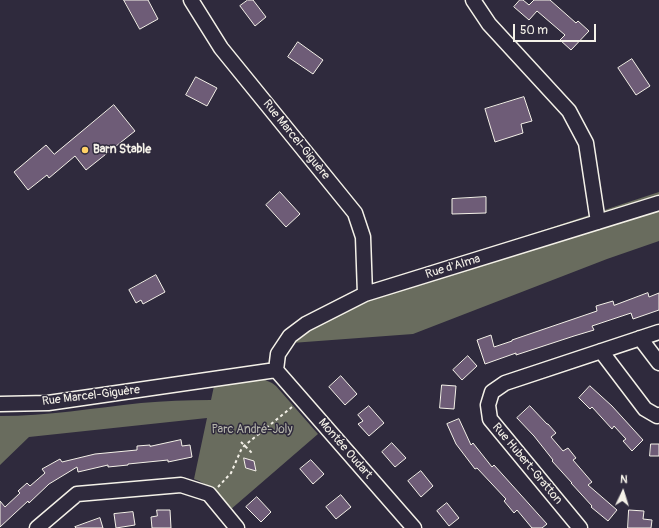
<!DOCTYPE html>
<html>
<head>
<meta charset="utf-8">
<style>
	body { margin:0 }
	#map { position:relative; width:659px; height:528px; overflow:hidden; background:#2f2a3d; font-family:Pangolin,sans-serif }
	canvas { display:block }
	.north { position:absolute; left:603px; top:472px; width:40px; height:40px; -webkit-text-stroke:3px #2f2a3d; paint-order:stroke; rotate:4deg; font-size:11px; font-weight:700; line-height:16px; text-align:center; color:#f4f1e8 }
	.north::after { content:''; display:block; margin:auto; width:14px; height:18px; background:#f4f1e8; clip-path:polygon(50% 0,100% 100%,50% 72%,0 100%) }
	.scale { position:absolute; left:513px; top:24px; width:83px; height:18px; box-sizing:border-box; border:2px solid #f4f1e8; border-top:0; padding-left:5px; font-size:12px; line-height:14px; white-space:nowrap; color:#f4f1e8; -webkit-text-stroke:3px #2f2a3d; paint-order:stroke }
</style>
</head>
<body>
<div id="map">
<canvas width="659" height="528"></canvas>
<div class="north">N</div>
<div class="scale">50 m</div>
</div>
<script>
const ctx = document.querySelector('canvas').getContext('2d');
ctx.lineJoin = 'round';
function fillPath(path, color) { ctx.fillStyle = color; ctx.fill(path, 'evenodd'); }
function stroke(path, color, width, dash) { ctx.strokeStyle = color; ctx.lineWidth = width; ctx.lineCap = dash ? 'butt' : 'round'; ctx.setLineDash(dash || []); ctx.stroke(path); }
function label(font, color, halo, rows, align = 'center') {
  ctx.font = font + ' Pangolin,sans-serif'; ctx.lineWidth = 3; ctx.setLineDash([]); ctx.textBaseline = 'middle'; ctx.strokeStyle = halo; ctx.fillStyle = color; for (const [text, x, y, turn = 0] of rows) {
    ctx.save(); ctx.translate(x, y); ctx.rotate((+turn || 0) * Math.PI / 180); ctx.textAlign = isNaN(turn) ? turn : align; if (halo) ctx.strokeText(text, 0, 0); ctx.fillText(text, 0, 0); ctx.restore();
  }
}
fillPath(new Path2D(`
	M 659,192 L 659,241 L 607,259 L 413,334 L 278,344 L 292,325 L 362,290 Z
	M 263,379 L 272,383 L 276,386 L 318,434 L 230,510 C 219,497 210,484 194,479 L 207,418 L 29,437 L 0,465 L 0,416 C 47,416 94,408 141,403 C 164,401 187,400 211,400 L 214,386 Z`), '#696c5e');
const building = new Path2D(`
	M 124,0 L 148,0 L 158,19 L 140,29 Z
	M 248,0 L 253,0 L 266,17 L 255,26 L 240,6 Z
	M 520,0 L 523,0 L 529,5 L 534,0 L 550,0 L 576,23 L 578,21 L 589,31 L 571,50 L 560,40 L 565,35 L 537,11 L 529,20 L 514,7 Z
	M 298,42 L 323,60 L 313,74 L 288,57 Z
	M 632,59 L 650,86 L 636,95 L 618,68 Z
	M 196,77 L 217,88 L 207,106 L 186,95 Z
	M 524,97 L 532,121 L 521,124 L 523,133 L 495,142 L 485,109 Z
	M 114,105 L 135,131 L 86,170 L 75,156 L 49,178 L 47,175 L 28,190 L 14,172 L 46,145 L 54,154 Z
	M 280,192 L 300,214 L 286,227 L 266,205 Z
	M 486,197 L 486,213 L 452,214 L 452,199 Z
	M 156,275 L 165,292 L 143,304 L 141,300 L 136,303 L 129,290 Z
	M 648,293 L 649,297 L 659,293 L 659,310 L 633,319 L 631,313 L 592,326 L 594,330 L 574,336 L 516,355 L 516,353 L 485,364 L 477,340 L 491,335 L 494,347 L 512,341 L 512,340 L 597,311 L 596,306 L 613,301 L 614,305 Z
	M 468,356 L 477,366 L 462,380 L 453,370 Z
	M 341,376 L 357,394 L 345,405 L 329,387 Z
	M 442,385 L 456,386 L 454,409 L 440,408 Z
	M 590,386 L 612,406 L 643,440 L 632,451 L 623,441 L 626,439 L 614,426 L 612,429 L 592,407 L 590,409 L 579,398 Z
	M 369,406 L 384,423 L 369,436 L 358,424 L 363,421 L 358,415 Z
	M 530,406 L 547,424 L 548,424 L 556,433 L 551,437 L 563,451 L 568,448 L 576,458 L 573,460 L 592,482 L 588,485 L 617,510 L 608,521 L 591,507 L 592,506 L 571,483 L 572,483 L 552,461 L 553,460 L 534,436 L 517,418 Z
	M 459,419 L 471,445 L 473,443 L 492,467 L 494,465 L 547,524 L 542,528 L 532,528 L 517,510 L 514,513 L 504,501 L 506,499 L 477,468 L 475,469 L 456,444 L 447,424 Z
	M 181,440 L 182,446 L 190,445 L 192,457 L 168,462 L 168,460 L 128,464 L 128,465 L 108,467 L 108,465 L 78,472 L 77,467 L 49,484 L 29,503 L 28,501 L 0,527 L 0,501 L 5,507 L 20,493 L 18,491 L 27,483 L 30,486 L 45,473 L 42,469 L 60,459 L 62,462 L 95,454 L 137,450 L 137,446 L 150,445 L 150,446 Z
	M 392,443 L 406,458 L 395,467 L 382,452 Z
	M 651,444 L 659,444 L 659,456 L 650,456 Z
	M 244,458 L 254,461 L 256,471 L 246,468 Z
	M 311,460 L 324,474 L 313,484 L 300,469 Z
	M 421,471 L 433,486 L 421,497 L 408,481 Z
	M 341,495 L 351,507 L 336,519 L 326,507 Z
	M 257,497 L 271,512 L 261,522 L 246,507 Z
	M 447,503 L 459,518 L 449,526 L 437,511 Z
	M 157,510 L 170,510 L 171,528 L 152,528 L 151,517 L 157,516 Z
	M 629,510 L 644,511 L 643,519 L 652,520 L 651,528 L 628,528 Z
	M 133,512 L 135,525 L 116,528 L 114,514 Z
	M 100,518 L 103,528 L 76,528 L 75,527 Z`);
fillPath(building, '#6e5c77');
stroke(building, '#f4f1e8', 1);
const minor = new Path2D(`
	M 191,0 L 221,48 L 355,213 L 363,237 L 365,294
	M 473,0 L 489,24 L 569,111 L 586,143 L 598,222
	M 640,338 L 659,363
	M 601,351 L 645,409 L 657,416 L 659,415
	M 276,370 L 278,354 L 290,336 L 306,324 L 365,294 L 659,203
	M 276,370 L 414,528
	M 0,404 L 48,403 L 276,370
	M 37,528 L 77,494 L 181,485 L 209,494 L 237,528
	M 580,528 L 490,419 L 488,405 L 492,392 L 505,383 L 659,332`);
stroke(minor, '#f4f1e8', 17);
stroke(new Path2D(`
	M 241,442 L 252,453
	M 218,487 L 231,473 L 241,450 L 244,446 L 292,407`), '#f4f1e8', 2, [3, 3]);
stroke(minor, '#2f2a3d', 14);
for (const [x, y, r, color] of [
	[85,150,4,"#ffd166"]
]) { const dot = new Path2D(); dot.arc(x, y, r, 0, 2 * Math.PI); ctx.fillStyle = color; ctx.fill(dot); stroke(dot, '#2f2a3d', 1.5); }
label('12px', '#f4f1e8', '#2f2a3d', [
	["Rue Marcel-Giguère",296,140,51],
	["Rue d'Alma",453,267,-17],
	["Rue Marcel-Giguère",91,396,-7],
	["Montée Oudart",345,449,49],
	["Rue Hubert-Gratton",527,464,50]
]);
label('bold 12px', '#f4f1e8', '#2f2a3d', [
	["Barn Stable",93,150]
], 'left');
label('12px', '#b5b5aa', '#2f2a3d', [
	["Parc André-Joly",252,430]
]);
</script>
</body>
</html>
